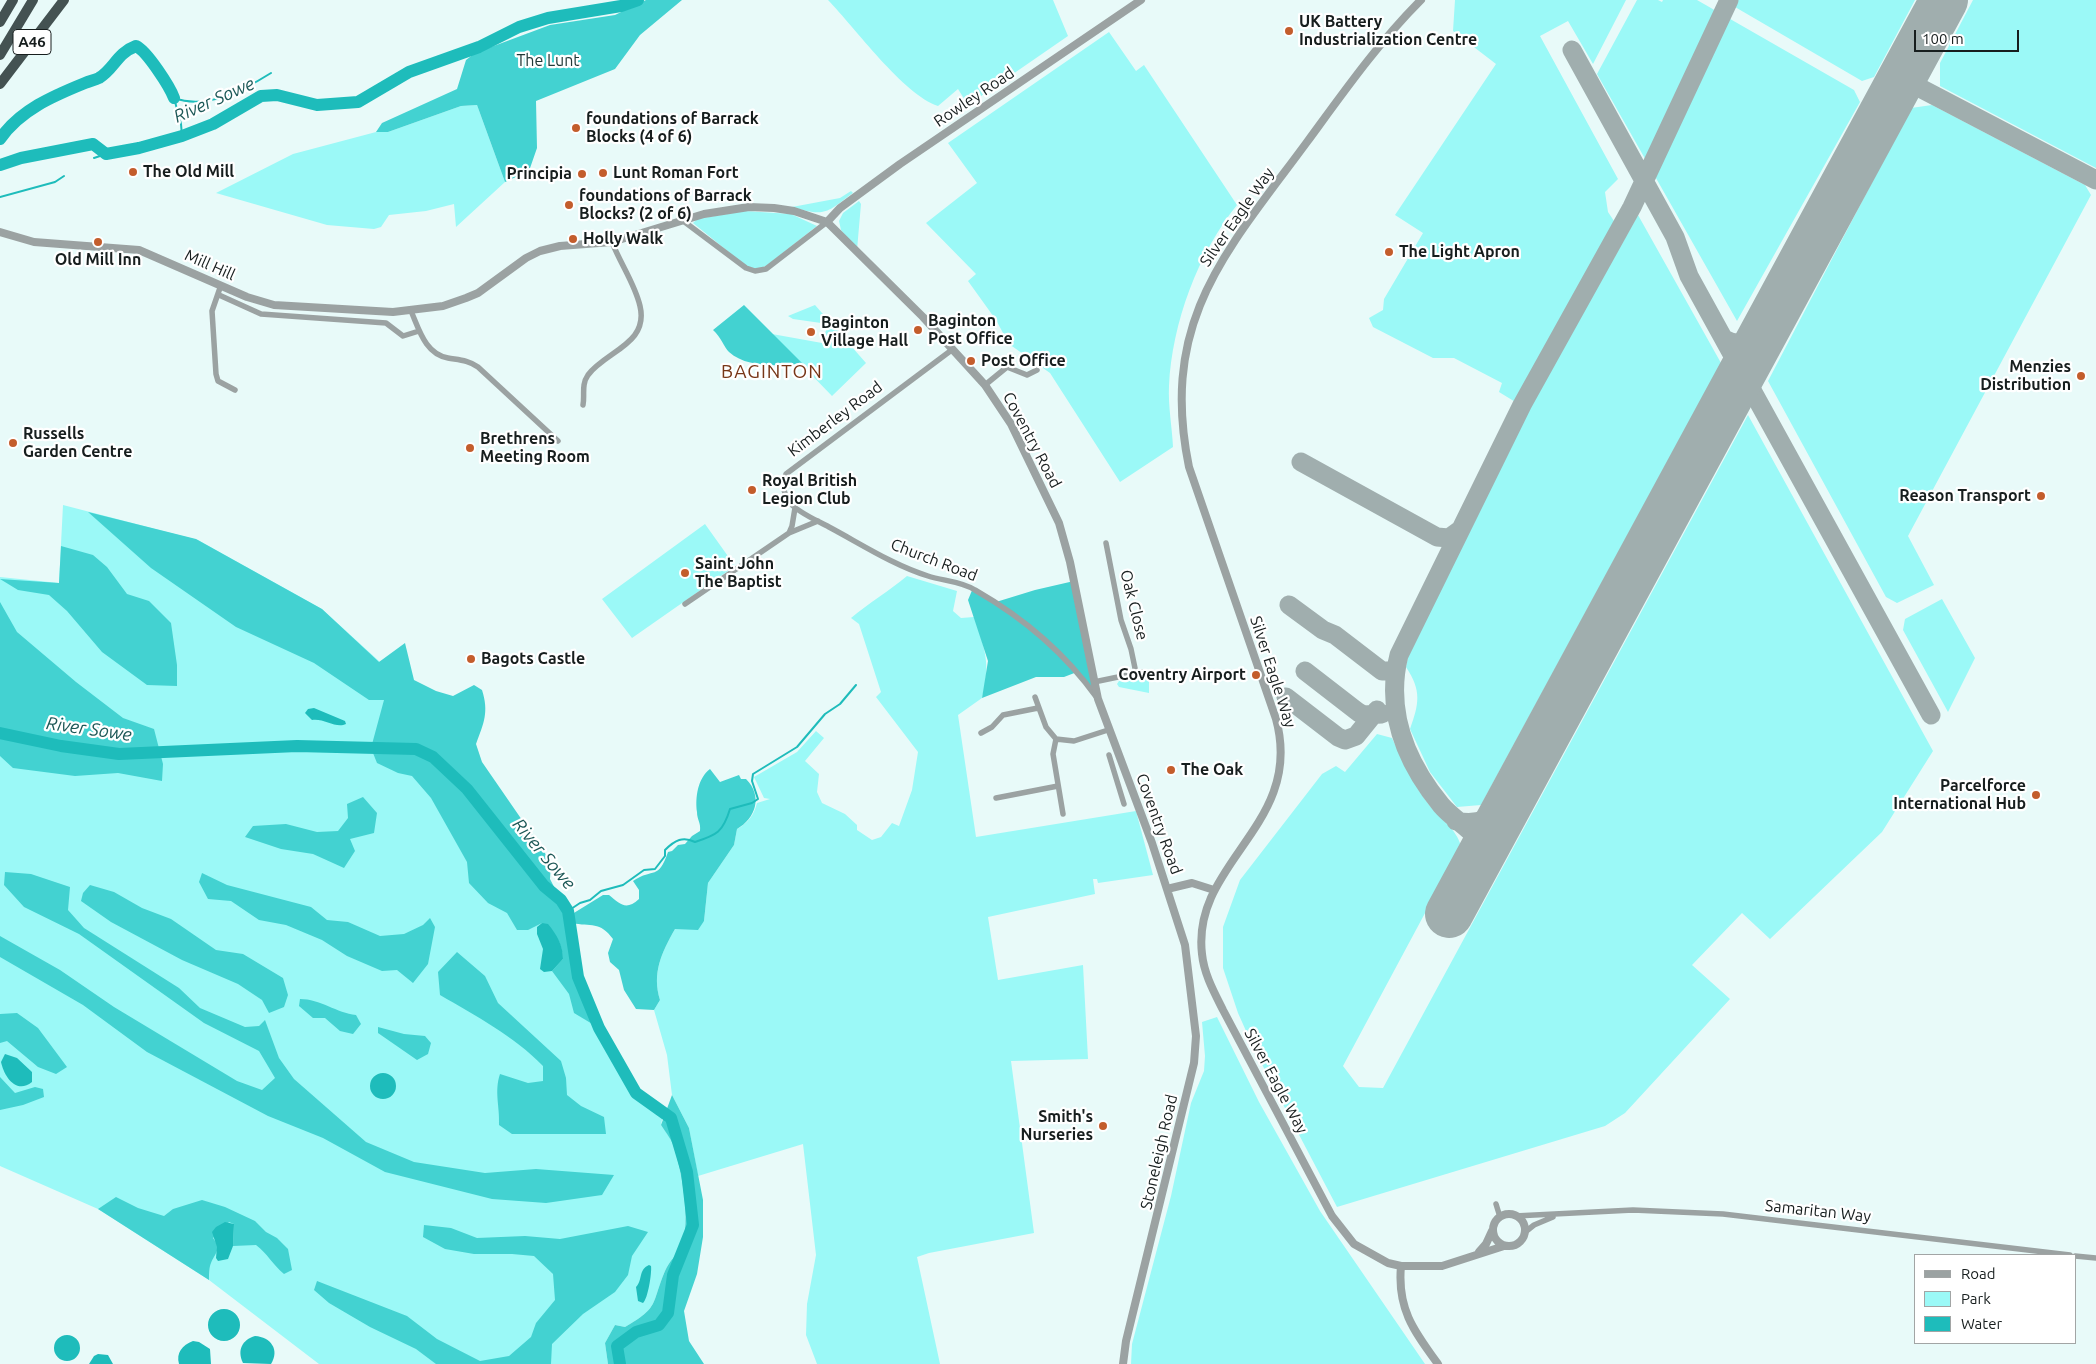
<!DOCTYPE html>
<html>
<head>
<meta charset="utf-8">
<style>
	body { margin:0 }
	#map { position:relative; width:2096px; height:1364px; overflow:hidden; background:#e8faf9; font-family:Ubuntu,sans-serif }
	canvas { display:block }
	.legend { position:absolute; left:1914px; top:1254px; width:162px; height:90px; box-sizing:border-box; background:#fff; border:1px solid #a2a5a5; margin:0; padding:6px 9px; list-style:none; font-size:15px; color:#171e1e }
	.legend li { display:flex; align-items:center; gap:10px; height:25px }
	.legend b { width:25px; border:1px solid #a2a5a5 }
	.scale { position:absolute; left:1914px; top:30px; width:105px; height:22px; box-sizing:border-box; border:2px solid #171e1e; border-top:0; padding-left:6px; font-size:15px; line-height:18px; white-space:nowrap; color:#171e1e; -webkit-text-stroke:4px #fff; paint-order:stroke }
</style>
</head>
<body>
<div id="map">
<canvas width="2096" height="1364"></canvas>
<ul class="legend">
<li><b style="height:6px;background:#9ba2a2"></b>Road</li>
<li><b style="height:14px;background:#9bf9f7"></b>Park</li>
<li><b style="height:14px;background:#1ebcbb"></b>Water</li>
</ul>
<div class="scale">100 m</div>
</div>
<script>
const ctx = document.querySelector('canvas').getContext('2d');
ctx.lineJoin = 'round';
function fillPath(path, color) { ctx.fillStyle = color; ctx.fill(path, 'evenodd'); }
function stroke(path, color, width, dash) { ctx.strokeStyle = color; ctx.lineWidth = width; ctx.lineCap = dash ? 'butt' : 'round'; ctx.setLineDash(dash || []); ctx.stroke(path); }
function label(font, color, halo, rows, align = 'center') {
  ctx.font = font + ' Ubuntu,sans-serif'; ctx.lineWidth = 4.5; ctx.setLineDash([]); ctx.textBaseline = 'middle'; ctx.strokeStyle = halo; ctx.fillStyle = color; for (const [text, x, y, turn = 0] of rows) {
    ctx.save(); ctx.translate(x, y); ctx.rotate((+turn || 0) * Math.PI / 180); ctx.textAlign = isNaN(turn) ? turn : align; if (halo) ctx.strokeText(text, 0, 0); ctx.fillText(text, 0, 0); ctx.restore();
  }
}
fillPath(new Path2D(`
	M 828,0 L 1053,0 L 1068,36 L 968,105 L 958,89 L 938,106 C 904,95 855,28 828,0 Z
	M 1455,0 L 1626,0 L 1593,64 L 1568,21 L 1540,36 L 1618,179 L 1605,192 L 1608,212 L 1614,221 L 1517,403 L 1499,392 L 1502,383 L 1454,358 L 1433,358 L 1373,327 L 1369,318 L 1383,310 L 1384,299 L 1423,233 L 1395,215 L 1496,64 L 1453,31 Z
	M 1637,0 L 1658,0 L 1662,2 L 1663,0 L 1697,0 L 1854,90 L 1860,102 L 1737,321 L 1597,74 Z
	M 1723,0 L 1915,0 L 1874,77 L 1862,81 Z
	M 1973,0 L 2096,0 L 2096,168 L 1940,86 L 1940,63 Z
	M 1109,32 L 1136,71 L 1144,65 L 1237,205 C 1198,253 1172,323 1169,386 C 1168,406 1172,427 1173,447 L 1120,482 L 1050,373 L 1009,344 L 996,320 L 968,281 L 976,274 L 926,223 L 977,183 L 948,143 Z
	M 477,105 L 505,182 L 456,227 L 454,204 L 426,211 L 389,215 L 381,227 L 374,229 L 327,225 L 216,193 L 293,154 L 376,132 L 388,132 L 461,106 Z
	M 1932,105 L 2085,185 L 2091,195 L 1908,536 L 1934,585 L 1897,603 L 1886,597 L 1768,381 L 1911,108 Z
	M 851,191 L 853,193 C 826,213 826,217 792,207 L 840,198 Z
	M 859,201 L 861,204 L 857,250 L 841,230 L 839,221 L 843,213 Z
	M 745,211 L 791,214 L 817,226 L 766,266 L 756,269 L 746,266 L 693,223 L 697,219 Z
	M 1638,215 L 1721,363 L 1481,805 L 1457,807 L 1430,772 L 1410,729 C 1419,704 1422,691 1406,667 L 1409,652 L 1529,409 Z
	M 815,305 L 866,363 L 832,396 L 772,334 L 822,343 L 828,324 L 793,319 L 788,316 Z
	M 1748,415 L 1933,751 L 1882,832 L 1770,939 L 1742,913 L 1692,965 L 1730,999 L 1625,1113 L 1605,1126 L 1337,1207 L 1255,1051 L 1238,1013 L 1223,968 L 1223,927 L 1240,880 L 1322,774 L 1336,766 L 1345,772 L 1377,734 L 1392,738 C 1403,761 1414,786 1430,806 C 1441,820 1456,828 1461,846 L 1343,1066 L 1359,1087 L 1383,1088 Z
	M 63,505 L 198,540 L 322,609 L 380,662 L 416,749 L 568,911 L 578,977 L 594,1019 L 636,1093 L 663,1114 L 661,1125 C 665,1131 671,1138 673,1144 C 681,1168 692,1223 681,1246 C 677,1255 669,1261 665,1271 C 651,1304 660,1307 625,1327 L 615,1325 L 605,1343 L 608,1364 L 319,1364 L 209,1280 L 98,1209 L 0,1166 L 0,577 L 59,583 Z
	M 705,524 L 735,566 L 632,638 L 602,599 Z
	M 907,576 L 957,591 L 953,611 L 961,618 L 974,617 C 985,648 991,665 982,698 L 958,715 L 976,837 L 1136,811 L 1153,875 L 1098,883 L 1097,879 L 1093,879 L 1095,894 L 988,917 L 998,980 L 1083,965 L 1088,1059 L 1011,1061 L 1034,1233 L 929,1253 L 917,1257 L 940,1364 L 817,1364 L 806,1335 L 807,1304 L 816,1255 L 803,1144 L 698,1176 L 689,1128 L 672,1095 L 667,1055 L 654,1010 L 660,1000 C 652,973 661,954 675,929 L 684,929 L 704,921 L 708,883 L 734,845 L 737,829 C 748,823 754,815 757,803 L 770,799 L 764,798 L 754,777 L 797,752 L 816,731 L 824,738 L 805,761 L 819,774 L 817,792 L 822,803 L 845,814 L 857,825 L 857,830 L 872,840 L 881,837 L 892,823 L 899,826 L 912,790 L 918,752 L 876,697 L 881,692 L 859,624 L 851,618 C 869,603 889,591 907,576 Z
	M 1942,599 L 1975,658 L 1948,712 L 1903,630 L 1905,619 Z
	M 1149,674 L 1149,693 L 1119,687 L 1117,684 L 1119,681 Z
	M 1217,1017 L 1259,1102 L 1320,1211 L 1425,1364 L 1131,1364 L 1132,1344 L 1171,1196 L 1191,1103 L 1204,1071 L 1205,1056 L 1202,1022 Z`), '#9bf9f7');
fillPath(new Path2D(`
	M 646,0 L 682,0 L 640,35 L 615,69 L 536,101 L 537,148 L 529,171 L 505,182 L 477,105 L 461,106 L 388,132 L 376,132 L 382,123 L 457,89 L 466,60 L 475,53 L 550,25 L 615,15 Z
	M 744,305 L 803,364 C 780,365 748,369 729,352 C 724,347 721,337 713,330 Z
	M 88,512 L 196,539 L 322,609 L 379,662 L 405,643 L 414,680 L 436,691 L 453,696 L 474,685 L 482,690 C 489,712 484,723 476,744 L 482,762 L 551,862 L 550,879 L 569,916 L 603,895 L 609,895 C 620,904 626,911 639,899 L 639,890 L 633,881 C 654,867 658,881 668,852 L 672,851 L 678,845 L 685,844 L 692,836 L 700,831 C 701,822 697,820 697,812 C 695,797 698,778 710,769 L 720,782 L 739,775 L 741,779 L 746,779 C 763,796 756,818 737,829 L 734,845 L 708,883 L 704,921 L 698,930 L 675,929 C 661,954 652,973 660,1000 L 654,1010 L 636,1009 L 624,990 L 619,970 L 610,962 L 608,953 L 613,939 C 600,921 591,927 572,923 L 570,924 L 578,977 L 599,1028 L 574,1013 L 569,994 L 552,971 L 563,959 C 562,941 555,934 542,923 L 528,930 L 517,930 L 507,913 L 488,903 L 469,883 L 467,862 L 431,798 L 412,776 L 398,773 L 377,763 L 371,748 L 384,700 L 369,700 L 314,663 L 236,627 L 151,568 Z
	M 61,546 L 93,555 L 107,567 L 127,594 L 149,601 L 171,623 L 177,665 L 177,686 L 147,685 L 102,652 L 67,611 L 49,595 L 18,590 L 0,579 L 59,583 Z
	M 1074,581 L 1098,699 L 1077,672 L 1064,677 L 1036,677 L 982,698 L 988,661 L 968,600 L 973,588 L 996,602 L 1035,590 Z
	M 0,602 L 17,632 L 76,682 L 123,718 L 154,729 L 163,764 L 162,781 L 118,773 L 75,776 L 13,768 L 0,756 Z
	M 363,797 L 377,813 L 374,833 L 350,839 L 355,851 L 344,868 L 313,854 L 281,849 L 245,837 L 253,826 L 286,824 L 317,832 L 338,831 L 348,818 L 347,804 Z
	M 5,872 L 31,874 L 70,887 L 68,910 L 84,928 L 179,988 L 200,1008 L 245,1027 L 259,1026 L 265,1020 L 279,1058 L 294,1079 L 366,1142 L 414,1162 L 485,1173 L 536,1169 L 614,1175 L 602,1195 L 546,1203 L 492,1199 L 385,1172 L 323,1138 L 268,1116 L 147,1052 L 83,1005 L 0,957 L 0,936 L 60,970 L 114,1007 L 237,1081 L 262,1090 L 275,1078 L 259,1051 L 204,1023 L 79,934 L 24,907 L 4,885 Z
	M 202,873 L 227,885 L 311,907 L 327,920 L 348,922 L 380,936 L 404,934 L 423,925 L 430,918 L 435,927 L 428,964 L 413,983 L 397,970 L 382,971 L 347,956 L 322,940 L 286,925 L 259,920 L 231,901 L 208,899 L 199,882 Z
	M 90,885 L 114,892 L 142,908 L 171,919 L 216,950 L 243,954 L 283,978 L 288,995 L 284,1007 L 269,1013 L 262,1000 L 238,984 L 182,960 L 111,922 L 81,901 L 83,893 Z
	M 457,952 L 485,976 L 498,1003 L 561,1061 L 566,1078 L 567,1095 L 581,1106 L 604,1117 L 606,1134 L 512,1134 L 499,1125 C 500,1106 494,1092 500,1074 L 528,1083 L 543,1081 L 543,1066 C 514,1036 476,1016 440,995 L 438,972 Z
	M 300,999 C 320,999 337,1013 356,1015 L 361,1024 L 353,1034 L 340,1031 L 325,1018 L 313,1018 L 299,1006 Z
	M 17,1013 L 38,1028 L 67,1067 L 56,1074 L 38,1067 L 7,1041 L 0,1043 L 0,1014 Z
	M 378,1027 L 404,1034 L 425,1036 L 431,1043 L 428,1054 L 417,1060 L 378,1033 Z
	M 0,1077 L 15,1093 L 35,1087 L 43,1089 L 44,1097 L 23,1105 L 0,1110 Z
	M 672,1095 L 689,1128 L 703,1200 L 703,1237 L 697,1274 L 684,1311 L 689,1341 L 704,1364 L 608,1364 L 605,1343 L 615,1325 L 625,1327 C 660,1307 651,1304 665,1271 C 669,1261 677,1255 681,1246 C 692,1223 681,1168 673,1144 C 670,1138 665,1131 661,1125 Z
	M 116,1197 L 138,1208 L 164,1216 L 173,1209 L 202,1200 L 225,1207 L 255,1221 L 266,1232 L 277,1238 L 288,1249 L 292,1270 L 284,1274 C 273,1265 267,1253 256,1245 L 233,1246 L 234,1224 L 229,1222 L 213,1238 C 222,1250 215,1253 211,1263 C 209,1267 209,1275 209,1280 L 98,1209 Z
	M 424,1225 L 451,1228 L 477,1238 L 525,1236 L 560,1239 L 628,1226 L 648,1232 L 632,1256 L 628,1275 L 615,1292 L 583,1314 L 552,1344 L 551,1364 L 436,1364 L 416,1349 L 370,1327 L 329,1303 L 314,1290 L 317,1281 L 407,1316 L 437,1339 L 480,1361 L 509,1356 L 531,1337 L 536,1323 L 555,1300 L 553,1274 L 534,1256 L 512,1254 L 474,1254 L 445,1249 L 423,1237 Z`), '#43d2d1');
fillPath(new Path2D(`
	M 314,708 L 345,721 L 346,724 C 336,729 324,718 312,720 L 305,713 L 308,709 Z
	M 542,923 L 548,924 C 557,935 563,945 563,959 L 552,971 L 544,972 L 540,969 L 543,949 L 537,934 L 537,927 Z
	M 5,1054 L 17,1058 L 32,1072 L 32,1082 C 16,1095 4,1076 1,1062 Z
	M370 1086a13 13 0 1 1 26 0a13 13 0 1 1-26 0Z
	M 225,1222 L 234,1224 L 233,1246 L 228,1259 L 218,1261 L 216,1258 L 217,1247 L 212,1232 L 216,1227 Z
	M 649,1265 L 651,1266 C 652,1272 648,1299 643,1303 L 638,1301 L 636,1287 C 643,1280 638,1270 649,1265 Z
	M208 1325a16 16 0 1 1 32 0a16 16 0 1 1-32 0Z
	M54 1348a13 13 0 1 1 26 0a13 13 0 1 1-26 0Z
	M 255,1336 C 271,1337 280,1350 271,1364 L 243,1363 C 237,1350 242,1340 255,1336 Z
	M 193,1341 L 199,1342 L 210,1349 L 211,1364 L 179,1364 C 176,1353 182,1345 193,1341 Z
	M 98,1354 L 108,1355 L 113,1364 L 89,1364 L 94,1356 Z`), '#1ebcbb');
stroke(new Path2D(`
	M 174,98 C 207,110 244,90 271,73
	M 174,98 L 181,124 L 182,136
	M 94,158 L 106,154
	M 0,197 L 55,182 L 64,176
	M 568,911 L 580,903 L 590,900 L 601,891 L 623,885 L 644,870 L 655,869 L 665,856 L 665,850 C 675,840 683,836 695,842 C 717,835 723,832 730,809 L 752,803 L 758,799 L 752,781 L 753,774 L 797,747 L 825,714 L 840,704 L 856,685`), '#1ebcbb', 2);
stroke(new Path2D(`
	M 0,139 C 20,110 53,96 85,83 C 90,81 95,80 99,78 C 114,69 117,53 136,46 C 147,51 170,87 174,98
	M 0,165 L 21,158 L 93,144 L 106,154 L 139,148 L 182,136 L 213,124 L 261,96 L 277,95 L 317,105 L 358,102 L 409,72 L 479,47 L 519,27 L 548,18 L 621,6 L 638,0
	M 0,733 L 61,746 L 119,754 L 297,746 L 416,749 L 433,757 L 467,789 L 544,886 L 561,900 L 568,911 L 578,977 L 599,1028 L 636,1093 L 671,1118 L 687,1172 L 693,1225 L 673,1275 L 668,1313 L 659,1325 L 636,1332 L 617,1346 L 620,1364`), '#1ebcbb', 12);
stroke(new Path2D(`
	M 1572,50 L 1675,237 L 1689,276 L 1931,715
	M 1908,65 L 1911,79 L 1920,88
	M 1894,92 L 1905,86 L 1920,88 L 2096,180
	M 1724,339 C 1741,349 1756,340 1767,327
	M 1731,394 L 1735,375 L 1733,359
	M 1301,462 L 1437,537 L 1449,538 L 1460,530
	M 1289,605 L 1323,630 L 1335,635 L 1382,671 L 1391,671 L 1396,667
	M 1305,671 L 1358,712 L 1363,715 L 1382,714
	M 1286,697 L 1338,737 L 1345,740 L 1356,736 L 1377,710
	M 1456,821 C 1479,826 1493,818 1510,802
	M 1480,857 L 1481,845 L 1478,839 C 1467,826 1452,818 1441,805 C 1406,762 1385,711 1399,655 L 1522,405 L 1632,207 L 1729,0`), '#a0aeae', 19);
stroke(new Path2D(`
	M 1449,914 L 1944,0`), '#a0aeae', 48);
stroke(new Path2D(`
	M 682,220 L 746,268 L 755,271 L 766,269 L 827,222
	M 221,285 L 212,311 L 216,374 L 218,381 L 235,390
	M 219,295 L 261,314 L 386,323 L 403,336 L 419,331
	M 411,311 C 419,329 425,354 448,358 C 459,360 468,360 478,367 L 558,441
	M 953,349 L 786,474 C 781,483 784,495 790,503 C 799,513 816,520 829,527 C 861,544 893,565 928,576 C 943,581 961,581 975,590 C 1022,617 1066,654 1097,698
	M 985,385 L 1007,367 L 1027,375 L 1037,370
	M 583,405 C 585,395 581,385 588,375 C 606,351 649,344 640,306 C 635,284 620,263 612,242
	M 789,533 L 792,526 L 795,508
	M 1106,543 L 1121,620 L 1131,649 L 1136,673
	M 685,604 L 789,533 L 818,521
	M 1094,682 L 1142,672
	M 1035,697 L 1046,727 L 1056,739 L 1074,741 L 1108,730
	M 981,733 L 992,727 L 1003,715 L 1038,708
	M 1056,739 L 1053,754 L 1063,814
	M 1109,755 L 1124,804
	M 996,798 L 1058,786
	M 1496,1204 L 1500,1217
	M 1515,1216 L 1633,1210 L 1723,1214 L 2070,1255
	M 1524,1233 L 1534,1225 L 1553,1217
	M 2075,1256 L 2096,1258`), '#9ba2a2', 5.5);
stroke(new Path2D(`
	M 1421,0 C 1378,43 1343,93 1307,142 C 1226,252 1159,320 1189,467 L 1276,719 C 1305,825 1191,862 1202,954 C 1204,974 1214,992 1223,1010 L 1332,1216 L 1354,1244 L 1388,1263 L 1401,1266 L 1442,1266 L 1504,1246
	M 827,222 L 840,208 L 900,164 L 1141,0
	M 0,232 L 34,242 L 139,250 L 247,297 L 274,305 L 393,312 L 443,306 L 466,298 L 478,293 L 526,258 L 540,251 L 560,246 L 612,242 L 704,214 L 749,207 L 774,208 L 794,211 L 827,222 L 923,317 L 985,385 L 1011,424 L 1059,523 L 1070,562 L 1098,699 L 1152,843 L 1185,945 L 1196,1036 L 1194,1063 L 1126,1341 L 1123,1364
	M 1167,889 L 1192,883 L 1214,890
	M1493 1230a16 16 0 1 1 32 0a16 16 0 1 1-32 0Z
	M 1479,1252 L 1486,1244 L 1492,1231
	M 1401,1266 C 1397,1309 1414,1331 1438,1364`), '#9ba2a2', 8);
stroke(new Path2D(`
	M 0,22 L 13,0
	M 0,55 L 33,0
	M 0,84 L 64,0`), '#445252', 10);
for (const [x, y, r, color] of [
	[1289,31,5,"#c35d2c"],
	[576,128,5,"#c35d2c"],
	[133,172,5,"#c35d2c"],
	[603,173,5,"#c35d2c"],
	[582,174,5,"#c35d2c"],
	[569,205,5,"#c35d2c"],
	[573,239,5,"#c35d2c"],
	[98,242,5,"#c35d2c"],
	[1389,252,5,"#c35d2c"],
	[918,330,5,"#c35d2c"],
	[811,332,5,"#c35d2c"],
	[971,361,5,"#c35d2c"],
	[2081,376,5,"#c35d2c"],
	[13,443,5,"#c35d2c"],
	[470,448,5,"#c35d2c"],
	[752,490,5,"#c35d2c"],
	[2041,496,5,"#c35d2c"],
	[685,573,5,"#c35d2c"],
	[471,659,5,"#c35d2c"],
	[1256,675,5,"#c35d2c"],
	[1171,770,5,"#c35d2c"],
	[2036,795,5,"#c35d2c"],
	[1103,1126,5,"#c35d2c"]
]) { const dot = new Path2D(); dot.arc(x, y, r, 0, 2 * Math.PI); ctx.fillStyle = color; ctx.fill(dot); stroke(dot, '#fff', 2); }
for (const [x, y, w] of [
	[32,42,38]
]) { const box = new Path2D(); box.roundRect(x - w / 2, y - 12.5, w, 25, 4); ctx.fillStyle = '#fff'; ctx.fill(box); stroke(box, '#171e1e', 1); }
label('bold 15px', '#171e1e', null, [
	["A46",32,42]
]);
label('bold 16px', '#171e1e', '#fff', [
	["UK Battery",1299,22],
	["Industrialization Centre",1299,40],
	["foundations of Barrack",586,119],
	["Blocks (4 of 6)",586,137],
	["The Old Mill",143,172],
	["Lunt Roman Fort",613,173],
	["Principia",572,174,"right"],
	["foundations of Barrack",579,196],
	["Blocks? (2 of 6)",579,214],
	["Holly Walk",583,239],
	["The Light Apron",1399,252],
	["Old Mill Inn",98,260,"center"],
	["Baginton",928,321],
	["Post Office",928,339],
	["Baginton",821,323],
	["Village Hall",821,341],
	["Post Office",981,361],
	["Menzies",2071,367,"right"],
	["Distribution",2071,385,"right"],
	["Russells",23,434],
	["Garden Centre",23,452],
	["Brethrens",480,439],
	["Meeting Room",480,457],
	["Royal British",762,481],
	["Legion Club",762,499],
	["Reason Transport",2031,496,"right"],
	["Saint John",695,564],
	["The Baptist",695,582],
	["Bagots Castle",481,659],
	["Coventry Airport",1246,675,"right"],
	["The Oak",1181,770],
	["Parcelforce",2026,786,"right"],
	["International Hub",2026,804,"right"],
	["Smith's",1093,1117,"right"],
	["Nurseries",1093,1135,"right"]
], 'left');
label('16px', '#213938', '#fff', [
	["The Lunt",548,61]
]);
label('16px', '#171e1e', '#fff', [
	["Rowley Road",974,97,-34],
	["Silver Eagle Way",1237,217,-55],
	["Mill Hill",210,265,24],
	["Kimberley Road",835,419,-37],
	["Coventry Road",1032,440,62],
	["Church Road",934,560,21],
	["Oak Close",1134,605,76],
	["Silver Eagle Way",1273,672,72],
	["Coventry Road",1159,824,70],
	["Silver Eagle Way",1276,1081,62],
	["Stoneleigh Road",1159,1152,-77],
	["Samaritan Way",1818,1211,6]
]);
label('italic 18px', '#1d5857', '#fff', [
	["River Sowe",214,100,-24],
	["River Sowe",89,729,8],
	["River Sowe",544,854,50]
]);
ctx.letterSpacing = '1px';
label('19px', '#773617', '#fff', [
	["BAGINTON",772,372]
]);
ctx.letterSpacing = '0px';
</script>
</body>
</html>
